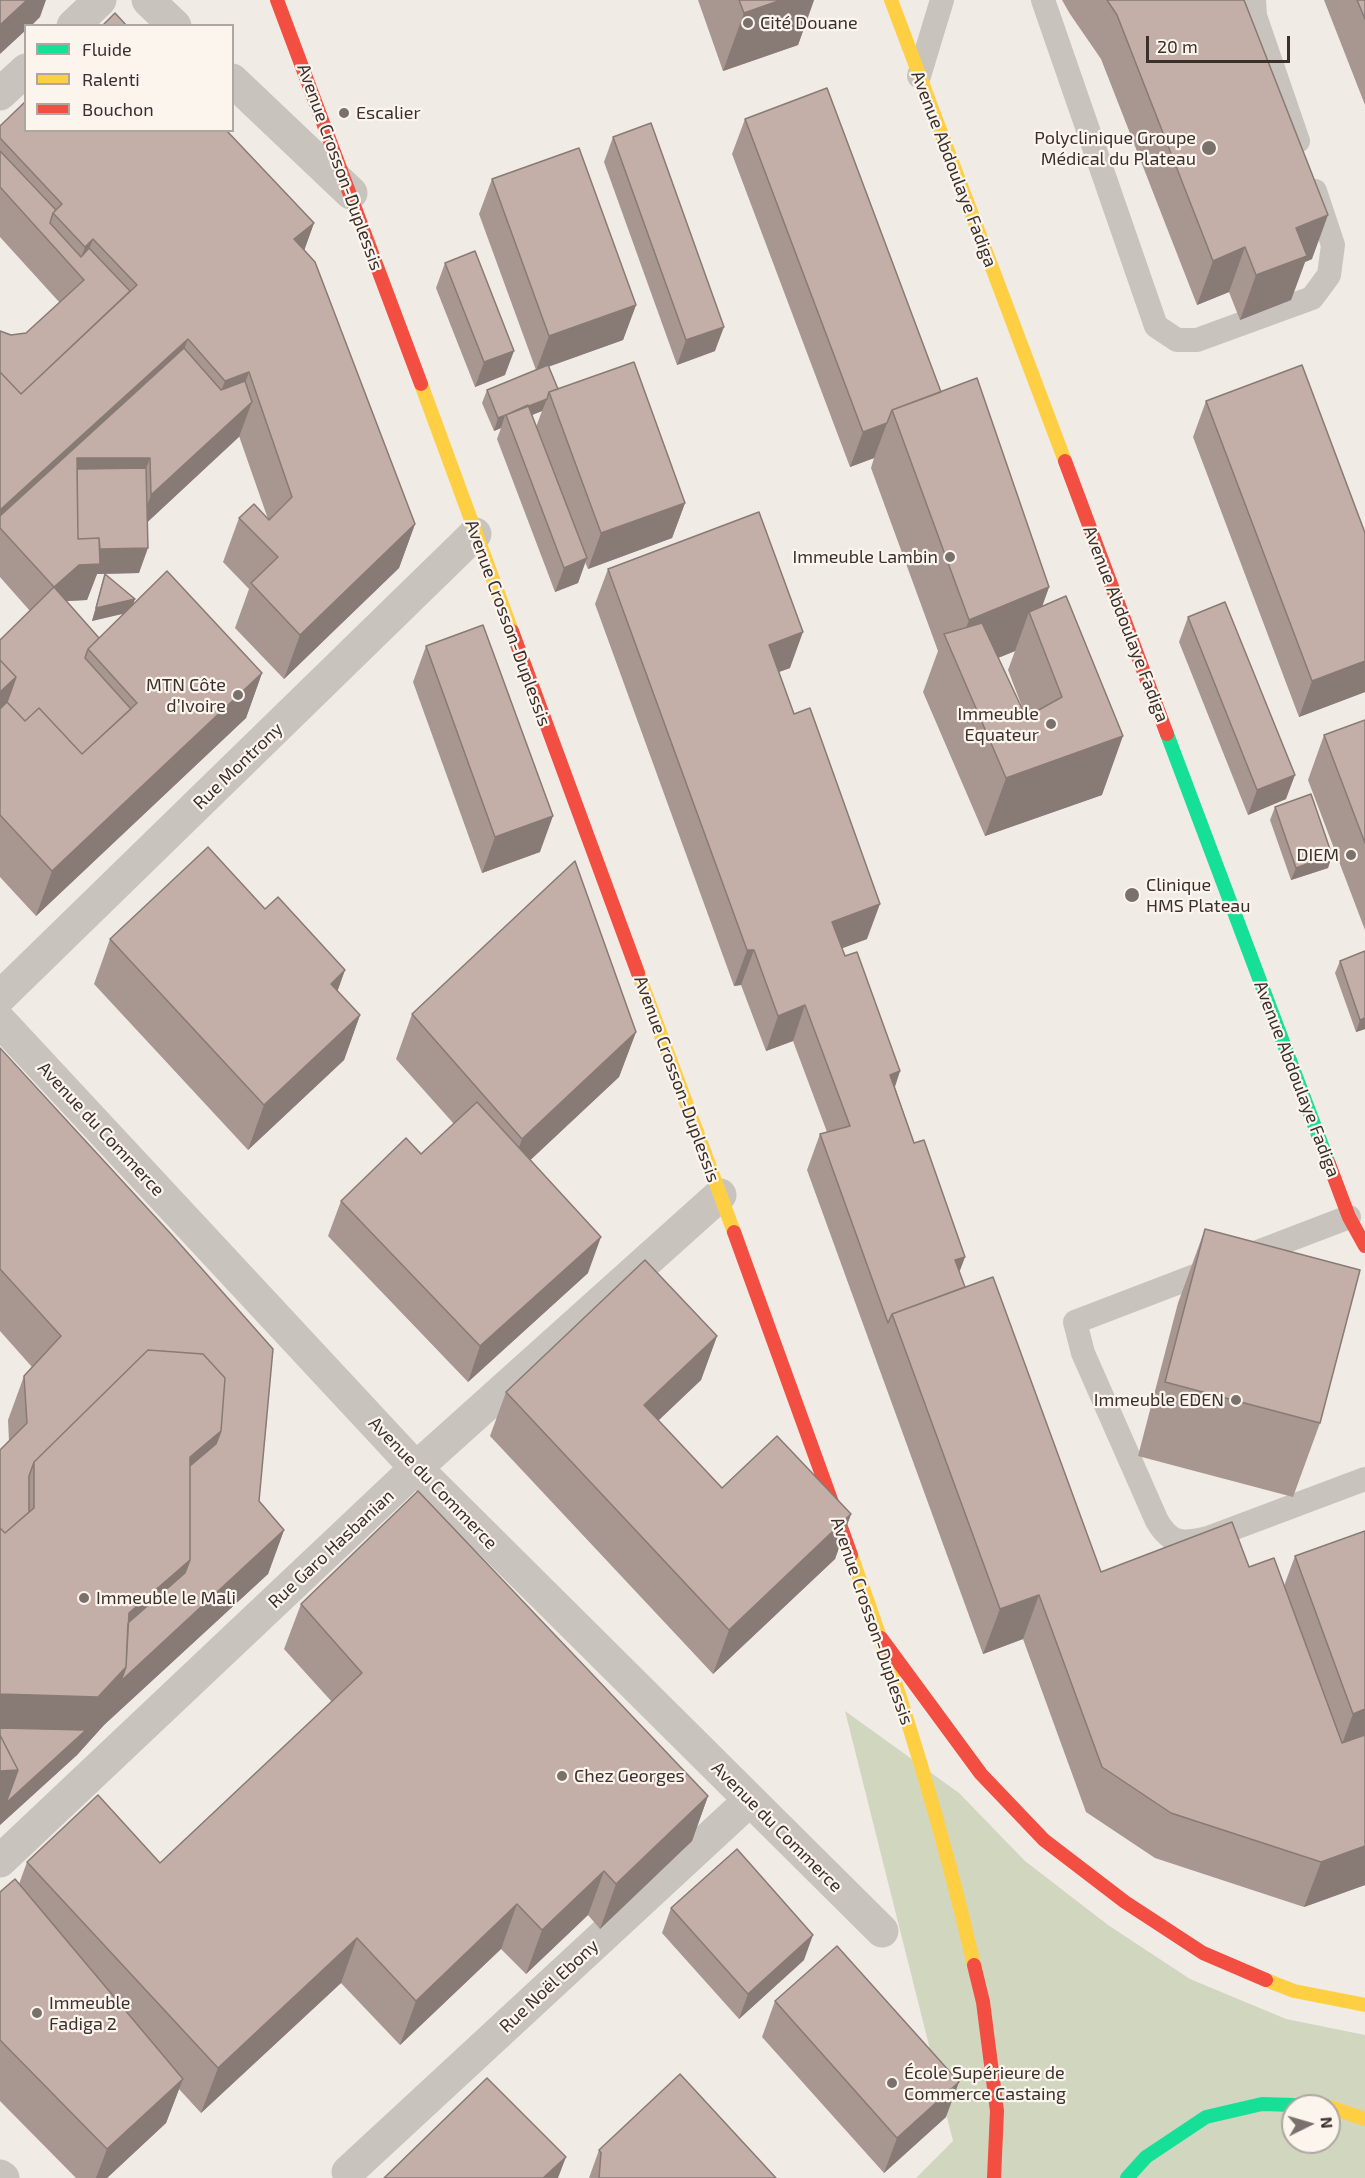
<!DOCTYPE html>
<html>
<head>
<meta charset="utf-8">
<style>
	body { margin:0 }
	#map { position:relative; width:1365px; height:2178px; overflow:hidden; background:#f0ebe5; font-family:"Exo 2",sans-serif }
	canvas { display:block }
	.legend { position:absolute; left:24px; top:24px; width:210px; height:108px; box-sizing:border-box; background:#fbf5ee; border:2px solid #aea6a0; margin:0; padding:8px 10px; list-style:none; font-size:18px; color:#3b302b }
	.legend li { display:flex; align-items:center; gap:12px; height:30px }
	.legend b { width:30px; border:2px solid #aea6a0 }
	.north { position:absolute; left:1281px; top:2094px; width:60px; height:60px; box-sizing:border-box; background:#fbf5ee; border:2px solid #aea6a0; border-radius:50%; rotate:85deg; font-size:16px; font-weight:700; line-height:24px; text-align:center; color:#3b302b }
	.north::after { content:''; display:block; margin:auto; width:21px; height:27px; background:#7a716c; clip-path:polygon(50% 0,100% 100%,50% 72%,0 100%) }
	.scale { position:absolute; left:1146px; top:36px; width:144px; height:27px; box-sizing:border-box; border:3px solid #3b302b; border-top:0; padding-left:8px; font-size:18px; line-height:21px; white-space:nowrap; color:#3b302b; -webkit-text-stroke:4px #fbf5ee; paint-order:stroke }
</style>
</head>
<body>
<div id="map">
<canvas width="1365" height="2178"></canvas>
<ul class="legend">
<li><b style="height:8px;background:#16e098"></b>Fluide</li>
<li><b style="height:8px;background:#ffcf43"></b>Ralenti</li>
<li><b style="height:8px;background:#f24e42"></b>Bouchon</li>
</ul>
<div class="north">N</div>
<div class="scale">20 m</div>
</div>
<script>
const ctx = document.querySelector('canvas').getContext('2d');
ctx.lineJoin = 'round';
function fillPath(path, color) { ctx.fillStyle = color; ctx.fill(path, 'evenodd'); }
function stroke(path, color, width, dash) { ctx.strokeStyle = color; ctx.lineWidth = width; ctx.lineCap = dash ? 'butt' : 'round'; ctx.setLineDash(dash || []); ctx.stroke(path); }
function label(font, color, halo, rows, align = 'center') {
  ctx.font = font + ' "Exo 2",sans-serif'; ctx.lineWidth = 4.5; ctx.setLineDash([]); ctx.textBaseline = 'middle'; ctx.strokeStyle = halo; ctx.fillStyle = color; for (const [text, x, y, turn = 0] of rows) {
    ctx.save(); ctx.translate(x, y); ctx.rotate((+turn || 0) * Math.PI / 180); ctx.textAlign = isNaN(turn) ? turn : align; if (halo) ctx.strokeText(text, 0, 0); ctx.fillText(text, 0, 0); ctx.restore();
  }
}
fillPath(new Path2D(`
	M 845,1711 L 959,1793 L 1025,1861 L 1108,1925 L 1190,1979 L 1286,2019 L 1365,2035 L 1365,2178 L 916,2178 L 953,2141 ZM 1293,2106 L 1329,2106 L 1329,2142 L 1293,2142 Z`), '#d1d6bf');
stroke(new Path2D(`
	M 1043,0 L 1156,326 L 1177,340 L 1197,340 L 1312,298 L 1329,275 L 1333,245 L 1315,191
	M 1254,0 L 1255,16 L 1298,141
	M 919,76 L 942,0
	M 1349,1217 L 1075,1322 L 1083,1353 L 1157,1521 C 1171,1545 1183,1544 1208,1538 L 1365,1479`), '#c9c3be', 24);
stroke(new Path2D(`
	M 148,0 L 175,26
	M 73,26 L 100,0
	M 232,80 L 351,193
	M 0,94 L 26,70
	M 0,997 L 475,534
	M 0,1021 L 416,1468 L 882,1931
	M 0,1861 L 416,1468 L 720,1195
	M 348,2172 L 750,1800
	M 0,2176 L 3,2178`), '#c9c3be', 33);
stroke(new Path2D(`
	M 1167,734 L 1329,1164
	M 1127,2178 L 1146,2157 L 1206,2117 L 1262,2104 L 1326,2106`), '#16e098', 14);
stroke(new Path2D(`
	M 891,0 L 1065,461
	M 421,384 L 512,631
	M 638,973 L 734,1232
	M 851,1555 C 900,1689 942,1826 974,1965
	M 1266,1980 L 1294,1991 L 1365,2005
	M 1329,2107 L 1365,2119`), '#ffcf43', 14);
stroke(new Path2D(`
	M 277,0 L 421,384
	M 1065,461 L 1167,734
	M 512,631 L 638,973
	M 1329,1164 L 1349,1217 L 1365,1246
	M 734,1232 L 851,1555
	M 881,1638 L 981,1774 L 1044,1840 L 1125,1902 L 1203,1953 L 1266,1980
	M 974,1965 L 983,2002 L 997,2111 L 994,2178`), '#f24e42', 14);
fillPath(new Path2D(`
	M 698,0 L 814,0 L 798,45 L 723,71 Z
	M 1062,0 L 1244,0 L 1312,259 L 1305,262 L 1291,300 L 1240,320 L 1229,292 L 1197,305 L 1101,59 L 1070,14 Z
	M 1324,0 L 1365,0 L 1365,105 Z
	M 745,119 L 941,392 L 1049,587 L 1042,606 L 1102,795 L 985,836 L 923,692 L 938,651 L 871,468 L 874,458 L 850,467 L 732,154 ZM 1015,651 L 1008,670 L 1026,717 L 998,658 Z
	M 0,126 L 314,223 L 304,249 L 415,524 L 399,568 L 284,679 L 235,628 L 249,589 L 223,562 L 239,518 L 268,519 L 239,436 L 147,522 L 139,573 L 97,574 L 87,600 L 66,601 L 99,638 L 124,613 L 92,621 L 101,587 L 105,574 L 133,604 L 262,673 L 246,718 L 36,916 L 0,877 L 0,640 L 30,611 L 0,577 L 0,331 L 11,335 L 26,333 L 60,303 L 0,237 Z
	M 613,137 L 715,351 L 677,365 L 604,162 Z
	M 492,179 L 636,305 L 623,340 L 548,367 L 558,389 L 685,503 L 672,538 L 588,569 L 585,562 L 578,583 L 555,592 L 497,439 L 501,428 L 494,431 L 482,403 L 487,390 L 536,370 L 479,214 ZM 542,411 L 536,427 L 532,415 Z
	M 445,263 L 505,375 L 475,387 L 436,288 Z
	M 1206,401 L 1365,692 L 1299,717 L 1193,437 Z
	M 608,569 L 790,668 L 779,672 L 867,939 L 842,948 L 900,1071 L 895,1087 L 914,1143 L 965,1257 L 959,1271 L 965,1287 L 1101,1572 L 1249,1567 L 1284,1586 L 1295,1556 L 1365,1531 L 1365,1885 L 1304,1907 L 1155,1858 L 1086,1812 L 1023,1639 L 983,1654 L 807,1170 L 820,1134 L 827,1132 L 793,1041 L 766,1051 L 741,985 L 734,986 L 595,604 Z
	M 1188,617 L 1286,799 L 1248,815 L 1179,642 Z
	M 426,646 L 540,852 L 482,873 L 413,682 Z
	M 1365,720 L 1365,930 L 1308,780 L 1324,735 Z
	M 1275,807 L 1332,855 L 1328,868 L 1291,880 L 1270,820 Z
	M 265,909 L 345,970 L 337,991 L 360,1015 L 344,1060 L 248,1150 L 94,984 L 110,939 Z
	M 1365,951 L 1365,1029 L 1356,1032 L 1335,973 L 1340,961 Z
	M 412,1014 L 636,1032 L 619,1077 L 530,1160 L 588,1273 L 468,1382 L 328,1236 L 341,1201 L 421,1154 L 454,1124 L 396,1059 Z
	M 0,1048 L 259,1501 L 284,1530 L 268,1574 L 104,1725 L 77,1755 L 0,1825 L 0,1450 L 9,1441 L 8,1420 L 24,1376 L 32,1367 L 0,1331 Z
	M 1205,1229 L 1320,1423 L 1293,1497 L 1138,1456 L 1178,1303 Z
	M 717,1336 L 701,1380 L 658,1421 L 722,1488 L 851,1514 L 835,1559 L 713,1674 L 490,1436 L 506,1392 Z
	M 301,1604 L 708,1796 L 692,1841 L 600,1929 L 588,1915 L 526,1974 L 501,1949 L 400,2045 L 341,1983 L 201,2113 L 179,2089 L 166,2123 L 107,2178 L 76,2178 L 0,2101 L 0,1892 L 19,1884 L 27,1862 L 160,1863 L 332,1702 L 284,1649 Z
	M 671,1908 L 804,1960 L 739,2019 L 662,1933 Z
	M 775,2001 L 946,2117 L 884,2173 L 762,2037 Z
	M 599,2150 L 776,2178 L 589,2178 Z`), '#a89690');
fillPath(new Path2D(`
	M 27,0 L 46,0 L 40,17 L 31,26 L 26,26 L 26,30 L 0,54 L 0,25 Z
	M 781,0 L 814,0 L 798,45 L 723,71 L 744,13 Z
	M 1328,215 L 1312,259 L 1305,262 L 1291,300 L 1240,320 L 1256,275 L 1296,228 Z
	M 314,223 L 298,268 L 294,239 Z
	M 93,239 L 79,275 L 76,271 L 85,247 Z
	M 1245,247 L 1229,292 L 1197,305 L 1213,261 Z
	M 636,305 L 623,340 L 536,371 L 549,336 Z
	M 724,327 L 715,351 L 677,365 L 686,340 Z
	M 188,339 L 171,384 L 150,458 L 137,493 L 0,528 L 0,510 Z
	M 514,351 L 505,375 L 475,387 L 484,362 Z
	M 249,372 L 232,417 L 208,425 L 225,381 Z
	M 547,399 L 542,411 L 509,424 L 506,415 Z
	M 252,402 L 239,437 L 138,531 L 151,495 Z
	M 505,415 L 501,428 L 494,431 L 498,418 Z
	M 887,423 L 874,458 L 850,467 L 863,432 Z
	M 685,503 L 672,538 L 588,569 L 601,533 Z
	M 415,524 L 399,568 L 284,679 L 300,635 Z
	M 148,548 L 139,573 L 97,574 L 87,600 L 66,601 L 54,587 L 74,550 Z
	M 587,558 L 578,583 L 555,592 L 564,568 Z
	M 1049,587 L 1035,627 L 1029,612 L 1015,651 L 961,673 L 955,659 L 969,620 Z
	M 135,599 L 131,612 L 92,621 L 96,608 Z
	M 803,632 L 790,668 L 756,680 L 769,645 Z
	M 1365,661 L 1365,692 L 1299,717 L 1312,681 Z
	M 262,673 L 246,718 L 36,916 L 52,871 Z
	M 16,677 L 0,721 L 0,692 Z
	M 1123,736 L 1102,795 L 985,836 L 1006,778 Z
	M 1295,775 L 1286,799 L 1248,815 L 1257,790 Z
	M 553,816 L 540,852 L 482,873 L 495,837 Z
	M 1332,855 L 1328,868 L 1291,880 L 1296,868 Z
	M 880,904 L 867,939 L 819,957 L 832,922 Z
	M 747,950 L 754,950 L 741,985 L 734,986 Z
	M 345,970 L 329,1015 L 331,984 Z
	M 805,1005 L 793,1041 L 766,1051 L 778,1016 Z
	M 360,1015 L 344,1060 L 248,1150 L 264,1105 Z
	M 1365,1018 L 1365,1029 L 1356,1032 L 1360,1020 Z
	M 636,1032 L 619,1077 L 506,1183 L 522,1139 Z
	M 900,1071 L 888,1106 L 890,1075 Z
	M 601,1237 L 588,1273 L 468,1382 L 480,1346 Z
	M 965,1257 L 952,1292 L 955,1260 Z
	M 717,1336 L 701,1380 L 627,1450 L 644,1405 Z
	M 221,1431 L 200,1489 L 185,1502 L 190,1457 Z
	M 851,1514 L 835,1559 L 713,1674 L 729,1630 Z
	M 284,1530 L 268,1574 L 104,1725 L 77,1755 L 0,1825 L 0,1771 L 59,1754 L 0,1753 L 0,1694 L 126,1667 Z
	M 190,1560 L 168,1618 L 122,1659 L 129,1613 Z
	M 1039,1595 L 1023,1639 L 983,1654 L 1000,1609 Z
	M 1365,1709 L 1365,1773 L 1326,1788 L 1353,1714 Z
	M 708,1796 L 692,1841 L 600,1929 L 616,1884 Z
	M 1365,1846 L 1365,1885 L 1304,1907 L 1321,1862 Z
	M 604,1871 L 588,1915 L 526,1974 L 542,1930 Z
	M 517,1904 L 501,1949 L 400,2045 L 416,2001 Z
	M 813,1935 L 804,1960 L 739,2019 L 748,1994 Z
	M 357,1938 L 341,1983 L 201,2113 L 218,2068 Z
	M 183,2079 L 166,2123 L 107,2178 L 96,2178 L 107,2149 Z
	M 959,2082 L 946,2117 L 884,2173 L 897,2138 Z
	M 566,2157 L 558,2178 L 543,2178 Z`), '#887a75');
const building = new Path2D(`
	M 0,0 L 27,0 L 0,25 Z
	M 739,0 L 781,0 L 744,13 Z
	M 1107,0 L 1244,0 L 1328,215 L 1296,228 L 1307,256 L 1256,275 L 1245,247 L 1213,261 L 1117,15 Z
	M 1357,0 L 1365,0 L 1365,19 Z
	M 115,13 L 127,26 L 102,26 Z
	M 827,88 L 941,392 L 892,410 L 887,423 L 863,432 L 745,119 Z
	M 26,101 L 26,130 L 226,130 L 314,223 L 294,239 L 315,262 L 415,524 L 300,635 L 251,583 L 278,557 L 239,518 L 254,504 L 269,520 L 292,497 L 249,372 L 225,381 L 188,339 L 0,510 L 0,372 L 21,394 L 137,285 L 93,239 L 85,247 L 53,213 L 62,204 L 0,138 L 0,126 Z
	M 651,123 L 724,327 L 686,340 L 613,137 Z
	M 579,148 L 636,305 L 549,336 L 492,179 Z
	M 0,151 L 56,210 L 53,213 L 50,223 L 81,257 L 89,248 L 130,291 L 21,394 L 0,372 L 0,331 L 11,335 L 26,333 L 84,280 L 0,187 Z
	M 475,251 L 514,351 L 484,362 L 445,263 Z
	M 184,348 L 221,390 L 245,381 L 252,402 L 151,495 L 150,458 L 77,458 L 78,539 L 99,538 L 100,564 L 79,565 L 54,587 L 0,528 L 0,516 Z
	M 634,362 L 685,503 L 601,533 L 549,392 Z
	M 548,365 L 558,389 L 549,392 L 547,399 L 498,418 L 487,390 Z
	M 1302,365 L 1365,533 L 1365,661 L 1312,681 L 1206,401 Z
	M 977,378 L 1049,587 L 969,620 L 892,410 Z
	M 528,405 L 587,558 L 564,568 L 506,415 Z
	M 146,468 L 148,548 L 100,549 L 99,538 L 78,539 L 77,469 Z
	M 759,512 L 803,632 L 769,645 L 794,714 L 810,708 L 880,904 L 832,922 L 845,956 L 857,952 L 900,1071 L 890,1075 L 914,1143 L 924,1140 L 965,1257 L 955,1260 L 965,1287 L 892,1314 L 888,1323 L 820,1134 L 850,1126 L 805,1005 L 778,1016 L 754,950 L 747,950 L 608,569 Z
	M 167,571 L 262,673 L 52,871 L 0,815 L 0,709 L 7,702 L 25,721 L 39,708 L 82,754 L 137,703 L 88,649 Z
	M 105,574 L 135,599 L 96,608 Z
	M 54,587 L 99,638 L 88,649 L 85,658 L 131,709 L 82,754 L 39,708 L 25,721 L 7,702 L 16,677 L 0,660 L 0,640 Z
	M 1066,596 L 1123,736 L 1006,778 L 944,634 L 982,623 L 1026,717 L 1062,697 L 1029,612 Z
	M 1225,602 L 1295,775 L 1257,790 L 1188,617 Z
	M 483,625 L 553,816 L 495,837 L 426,646 Z
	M 0,660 L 16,677 L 0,692 Z
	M 1365,720 L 1365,843 L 1324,735 Z
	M 1311,794 L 1332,855 L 1296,868 L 1275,807 Z
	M 208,847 L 265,909 L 278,897 L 345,970 L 331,984 L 360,1015 L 264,1105 L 110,939 Z
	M 575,861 L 636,1032 L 522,1139 L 412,1014 Z
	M 1365,951 L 1365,1018 L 1360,1020 L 1340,961 Z
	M 0,1048 L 171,1234 L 273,1349 L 259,1501 L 284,1530 L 121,1681 L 126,1667 L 128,1623 L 185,1573 L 190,1560 L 190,1466 L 216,1444 L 221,1431 L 225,1378 L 203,1354 L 148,1350 L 34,1462 L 29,1476 L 29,1512 L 5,1533 L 0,1528 L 0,1450 L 27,1423 L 24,1376 L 61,1336 L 0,1269 Z
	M 477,1102 L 601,1237 L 480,1346 L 341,1201 L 406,1138 L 421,1154 Z
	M 1205,1229 L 1360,1270 L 1320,1423 L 1165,1382 Z
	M 645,1260 L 717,1336 L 644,1405 L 722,1488 L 777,1436 L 851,1514 L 729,1630 L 506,1392 Z
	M 993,1277 L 1101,1572 L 1232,1522 L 1249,1567 L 1274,1558 L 1342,1743 L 1365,1735 L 1365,1846 L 1321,1862 L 1171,1813 L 1102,1767 L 1039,1595 L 1000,1609 L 892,1314 Z
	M 148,1350 L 203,1354 L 225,1378 L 221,1431 L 190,1457 L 190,1560 L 129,1613 L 126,1667 L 98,1697 L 0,1694 L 0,1528 L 5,1533 L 34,1508 L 34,1462 Z
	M 418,1491 L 708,1796 L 616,1884 L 604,1871 L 542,1930 L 517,1904 L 416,2001 L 357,1938 L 218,2068 L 27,1862 L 98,1795 L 160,1863 L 362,1673 L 301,1604 Z
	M 1365,1531 L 1365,1709 L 1353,1714 L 1295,1556 Z
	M 0,1728 L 86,1730 L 6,1803 L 18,1770 L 0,1735 Z
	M 0,1735 L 18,1770 L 0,1771 Z
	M 737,1849 L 813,1935 L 748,1994 L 671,1908 Z
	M 15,1879 L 183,2079 L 107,2149 L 0,2040 L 0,1892 Z
	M 837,1946 L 959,2082 L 897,2138 L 775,2001 Z
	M 680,2074 L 776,2178 L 599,2178 L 601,2153 L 599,2150 Z
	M 487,2078 L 566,2157 L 543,2178 L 384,2178 Z`);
fillPath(building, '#c3afa7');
stroke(building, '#887a75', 1.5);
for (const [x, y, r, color] of [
	[748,23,6,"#7a716c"],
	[344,113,6,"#7a716c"],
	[1209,148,8,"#7a716c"],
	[950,557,6,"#7a716c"],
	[238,695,6,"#7a716c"],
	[1051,724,6,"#7a716c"],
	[1351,855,6,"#7a716c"],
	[1132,895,8,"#7a716c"],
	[1236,1400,6,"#7a716c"],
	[84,1598,6,"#7a716c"],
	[562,1776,6,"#7a716c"],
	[37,2013,6,"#7a716c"],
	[892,2083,6,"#7a716c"]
]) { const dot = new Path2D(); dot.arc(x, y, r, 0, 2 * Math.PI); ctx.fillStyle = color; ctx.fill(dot); stroke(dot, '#fbf5ee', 2); }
label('18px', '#3b302b', '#fbf5ee', [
	["Cité Douane",760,23],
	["Escalier",356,113],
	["Polyclinique Groupe",1196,138,"right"],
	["Médical du Plateau",1196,159,"right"],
	["Immeuble Lambin",938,557,"right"],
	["MTN Côte",226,685,"right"],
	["d’Ivoire",226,706,"right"],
	["Immeuble",1039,714,"right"],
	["Equateur",1039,735,"right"],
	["DIEM",1339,855,"right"],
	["Clinique",1146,885],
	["HMS Plateau",1146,906],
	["Immeuble EDEN",1224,1400,"right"],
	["Immeuble le Mali",96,1598],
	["Chez Georges",574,1776],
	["Immeuble",49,2003],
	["Fadiga 2",49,2024],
	["École Supérieure de",904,2073],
	["Commerce Castaing",904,2094]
], 'left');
label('18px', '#3b302b', '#fbf5ee', [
	["Avenue Crosson-Duplessis",340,167,70],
	["Avenue Abdoulaye Fadiga",954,169,69],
	["Avenue Crosson-Duplessis",508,623,70],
	["Avenue Abdoulaye Fadiga",1126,624,69],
	["Rue Montrony",238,766,-44],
	["Avenue Crosson-Duplessis",677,1079,70],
	["Avenue Abdoulaye Fadiga",1297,1079,69],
	["Avenue du Commerce",101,1129,47],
	["Avenue du Commerce",433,1483,46],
	["Rue Garo Hasbanian",331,1549,-43],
	["Avenue Crosson-Duplessis",872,1621,71],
	["Avenue du Commerce",777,1827,45],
	["Rue Noël Ebony",549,1986,-43]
]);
</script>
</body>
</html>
